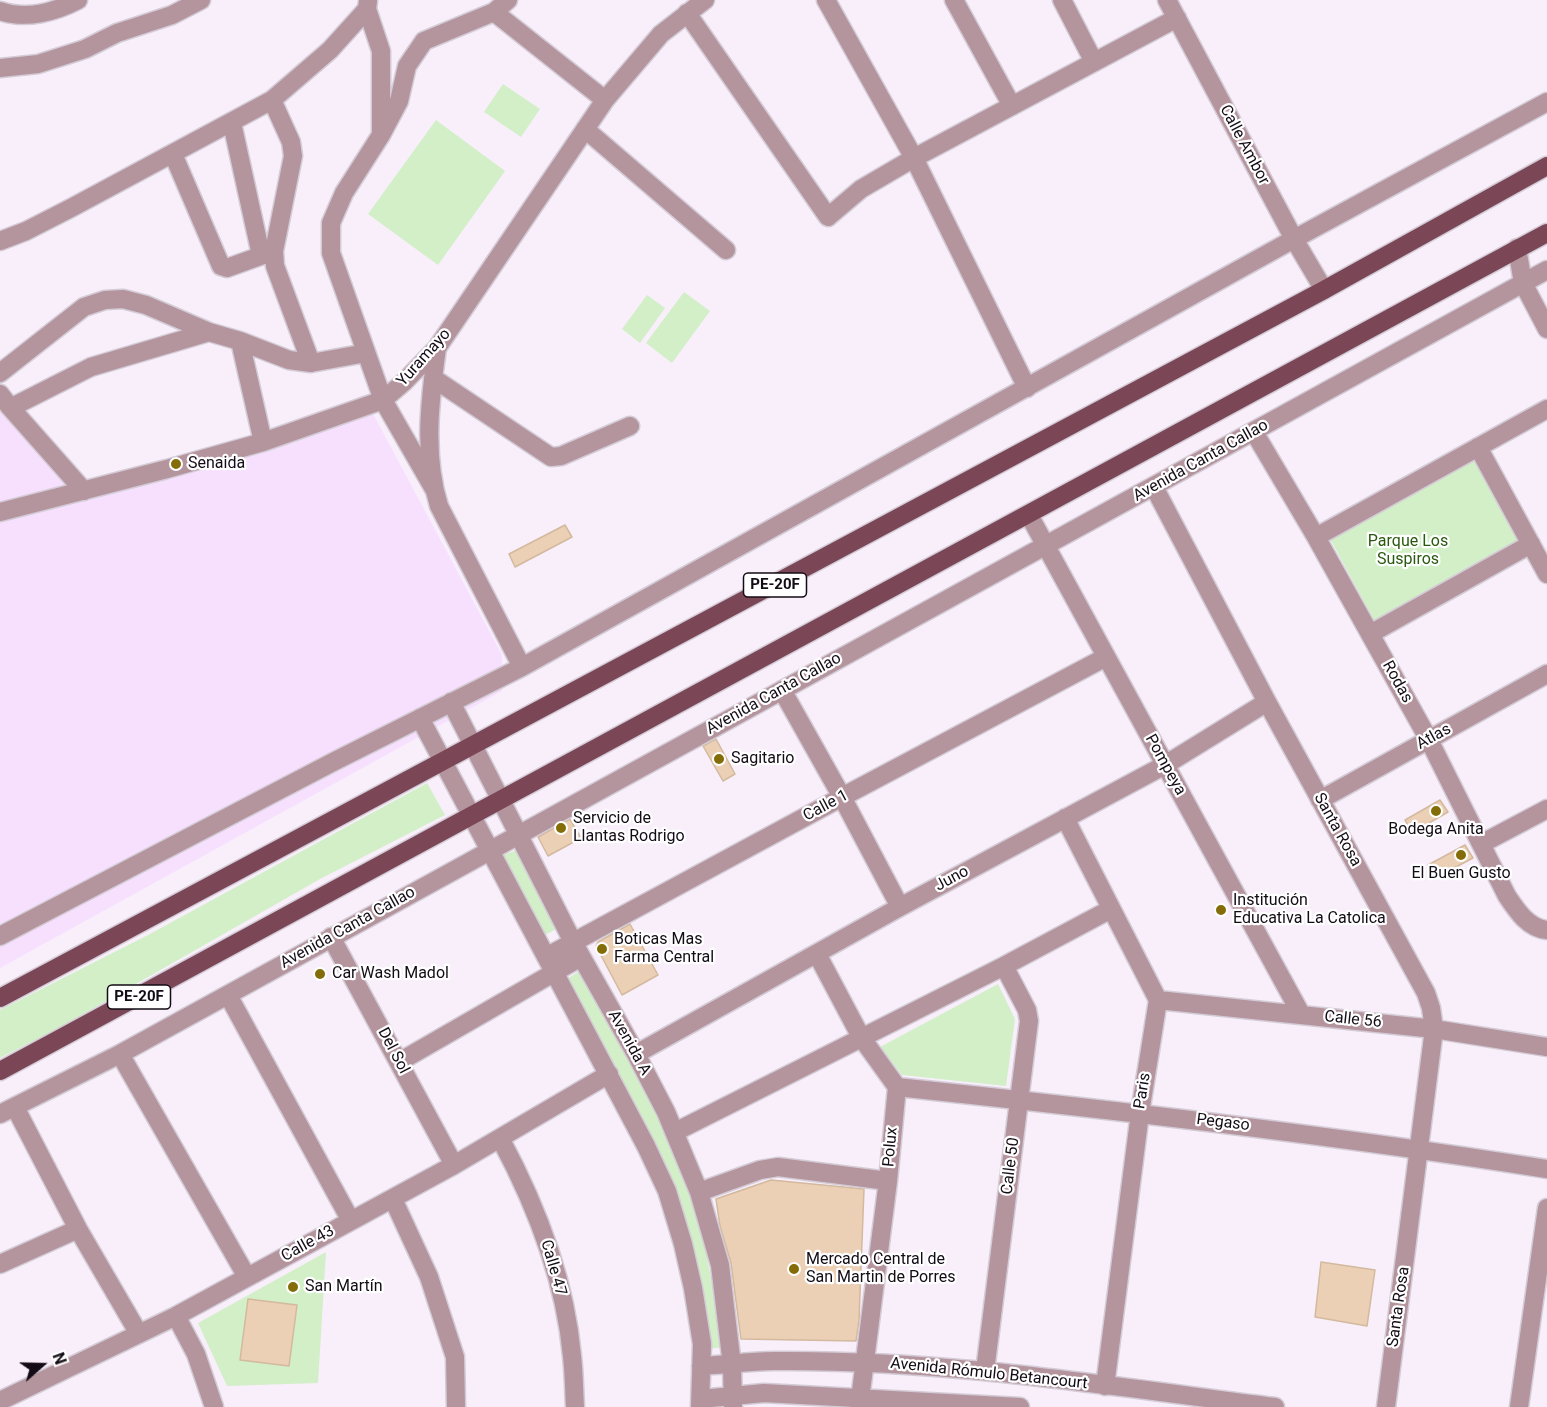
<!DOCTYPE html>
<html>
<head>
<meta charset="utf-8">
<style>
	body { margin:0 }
	#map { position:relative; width:1547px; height:1407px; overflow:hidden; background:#f8effb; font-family:Roboto,sans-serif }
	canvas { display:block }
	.north { position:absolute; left:12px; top:1335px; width:60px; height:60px; -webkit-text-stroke:4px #fff; paint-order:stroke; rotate:70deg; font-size:16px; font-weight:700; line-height:24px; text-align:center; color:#130b15 }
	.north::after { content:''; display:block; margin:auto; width:21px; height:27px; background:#130b15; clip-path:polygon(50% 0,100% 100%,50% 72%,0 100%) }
</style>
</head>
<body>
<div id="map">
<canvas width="1547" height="1407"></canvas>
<div class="north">N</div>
</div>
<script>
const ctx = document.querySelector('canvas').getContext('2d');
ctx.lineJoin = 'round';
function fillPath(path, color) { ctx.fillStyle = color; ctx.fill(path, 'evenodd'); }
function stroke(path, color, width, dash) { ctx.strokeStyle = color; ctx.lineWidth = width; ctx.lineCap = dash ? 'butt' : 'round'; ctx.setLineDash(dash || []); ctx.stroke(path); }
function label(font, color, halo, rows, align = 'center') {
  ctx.font = font + ' Roboto,sans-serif'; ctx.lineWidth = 4.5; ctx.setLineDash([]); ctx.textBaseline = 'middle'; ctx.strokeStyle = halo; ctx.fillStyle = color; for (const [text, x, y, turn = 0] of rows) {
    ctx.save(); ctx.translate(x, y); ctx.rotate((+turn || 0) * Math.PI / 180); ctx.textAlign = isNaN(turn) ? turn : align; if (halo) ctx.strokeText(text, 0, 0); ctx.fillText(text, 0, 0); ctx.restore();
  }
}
fillPath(new Path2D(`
	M 0,406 L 80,482 L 371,410 L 502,655 L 502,691 L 0,968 Z`), '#f6e0fe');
fillPath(new Path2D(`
	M 503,84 L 540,109 L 521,137 L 484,112 Z
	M 436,120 L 505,171 L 438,265 L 368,214 Z
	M 684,292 L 710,311 L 672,363 L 646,343 Z
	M 647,295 L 665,308 L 640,343 L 622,329 Z
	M 1480,455 L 1527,543 L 1377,626 L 1329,537 Z
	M 427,783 L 445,815 L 320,879 L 57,1029 L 0,1058 L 0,1010 L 148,935 Z
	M 517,850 L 558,928 L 543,936 L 501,856 Z
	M 581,970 L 668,1130 L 701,1225 L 724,1347 L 708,1349 L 672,1179 L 567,979 Z
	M 998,984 L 1015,1019 L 1006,1086 L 902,1075 L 880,1047 Z
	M 326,1252 L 318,1383 L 227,1386 L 198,1323 Z`), '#d2efc8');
const building = new Path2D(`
	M 565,525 L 572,537 L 515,567 L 509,554 Z
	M 716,739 L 735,774 L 723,781 L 703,746 Z
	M 1440,800 L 1448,812 L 1412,833 L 1405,820 Z
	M 570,819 L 581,838 L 548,856 L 538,837 Z
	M 1465,845 L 1473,858 L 1435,878 L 1428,865 Z
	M 630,924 L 658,975 L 622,995 L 596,946 L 598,942 Z
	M 771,1180 L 864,1189 L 859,1320 L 856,1341 L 741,1339 L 731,1263 L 720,1226 L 716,1199 Z
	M 1321,1262 L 1375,1270 L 1367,1326 L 1315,1317 Z
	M 248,1299 L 297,1305 L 289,1366 L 240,1360 Z`);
fillPath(building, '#ebd0b5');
stroke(building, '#d3b99e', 1.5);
const minor = new Path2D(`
	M 826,0 L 914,158 L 1027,388
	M 954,0 L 1012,106
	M 1062,0 L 1094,62
	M 1167,0 L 1294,239 L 1324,290
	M 368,1 L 367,9 L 381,51 L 381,133
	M 0,11 C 26,20 55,12 78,0
	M 494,12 L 605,100
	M 687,13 L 828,217 L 861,189 L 914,158 L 1177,18
	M 0,68 L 38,64 L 85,49 L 117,33 L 172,15 L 201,0
	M 272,100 L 291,142 L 293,156 L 274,251 L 275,266 L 311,363
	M 232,123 L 261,255
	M 585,129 L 726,250
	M 173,154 L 221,266 L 227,268 L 274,251
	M 0,241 L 26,231 L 71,208 L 272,100 L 330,50 L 367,9
	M 1517,248 L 1523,283 L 1547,329
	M 240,341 L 263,442
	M 437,348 C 430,399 423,455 439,506 L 522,667
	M 0,373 L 84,307 L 105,300 L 123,299 L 146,305 L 209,332 L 240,341 L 289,360 L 311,363 L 366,353
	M 433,378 L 551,457 L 561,456 L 630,426
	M 0,394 L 9,406 L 16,405 L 91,367 L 209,332
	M 9,406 L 84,491
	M 1254,432 L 1316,537 L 1429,740 L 1507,896 C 1517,911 1528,928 1547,930
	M 1478,447 L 1547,574
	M 1154,487 L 1267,702 L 1426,993 L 1431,1008 L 1434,1029 L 1386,1407
	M 434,489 L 383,400 L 331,253 L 331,223 L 344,193 L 381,135 L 399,101 L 407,66 L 424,41 L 494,12 L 508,0
	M 0,512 L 167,469 L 263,442 L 383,400 L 404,382 L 437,348 L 605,100 L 661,34 L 705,0
	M 1029,515 L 1301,1014
	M 1316,537 L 1547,409
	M 1370,634 L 1531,544
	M 782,690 L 842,797 L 900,907
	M 451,702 L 573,942 L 636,1054 L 666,1112 L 699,1192 L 720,1265 L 732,1365 L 733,1407
	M 420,718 L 646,1146 L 667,1191 L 683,1244 L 693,1288 L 702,1344 L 700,1407
	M 1320,800 L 1547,674
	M 1065,818 L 1158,1000 L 1140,1113 L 1105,1386
	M 1481,844 L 1547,809
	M 0,936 L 335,761 L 522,667 L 1294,239 L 1547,102
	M 331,937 L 454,1165
	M 817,954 L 861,1037 L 897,1087 L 888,1181 L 859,1407
	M 546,957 L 842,797 L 1106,657
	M 228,995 L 351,1221
	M 1158,1000 L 1434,1029 L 1547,1047
	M 120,1054 L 247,1277
	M 636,1054 L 900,907 L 1165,765 L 1267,702
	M 399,1062 L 581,957
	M 897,1087 C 1114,1110 1331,1135 1547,1169
	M 15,1107 L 78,1229 L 139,1334
	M 0,1114 L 120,1054 L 1547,270
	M 675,1132 L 1004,966 L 1111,909
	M 500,1138 C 536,1205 565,1279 572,1356 C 574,1373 574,1390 575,1407
	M 699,1192 L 760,1170 L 778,1167 L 888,1181
	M 393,1199 L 429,1277 L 455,1357 L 456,1407
	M 0,1264 L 78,1229
	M 176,1316 L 196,1354 L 214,1407
	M 701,1366 C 725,1365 749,1361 773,1361 C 942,1359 1109,1386 1275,1407
	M 985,1371 L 1029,1021 L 1027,1010 L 1004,966
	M 701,1399 L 764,1393 L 1020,1407
	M 0,1401 L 176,1316 L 454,1165 L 609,1074
	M 1519,1407 L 1547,1208`);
const major = new Path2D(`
	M 0,998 L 1324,290 L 1547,166
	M 0,1071 L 1547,233`);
stroke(minor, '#d3cbd6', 21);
stroke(major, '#d3cbd6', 21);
stroke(minor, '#b4949d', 18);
stroke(major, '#7b4757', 18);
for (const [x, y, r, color] of [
	[176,464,6,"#846c08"],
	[719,759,6,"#846c08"],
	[1436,811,6,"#846c08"],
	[561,828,6,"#846c08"],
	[1461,855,6,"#846c08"],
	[1221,910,6,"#846c08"],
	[602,949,6,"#846c08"],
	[320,974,6,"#846c08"],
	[794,1269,6,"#846c08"],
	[293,1287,6,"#846c08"]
]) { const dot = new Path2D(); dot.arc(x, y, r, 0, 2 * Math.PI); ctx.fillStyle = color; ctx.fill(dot); stroke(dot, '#fff', 2); }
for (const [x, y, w] of [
	[775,585,63],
	[139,997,63]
]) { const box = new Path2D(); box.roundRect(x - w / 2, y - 12, w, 24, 4.5); ctx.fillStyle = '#fff'; ctx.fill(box); stroke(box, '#130b15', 1.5); }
label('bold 15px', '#130b15', null, [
	["PE-20F",775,585],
	["PE-20F",139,997]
]);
label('16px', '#130b15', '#fff', [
	["Calle Ambor",1244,145,62],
	["Yuramayo",424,358,-48],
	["Avenida Canta Callao",1201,461,-29],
	["Rodas",1397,682,61],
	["Avenida Canta Callao",774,694,-29],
	["Atlas",1434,737,-29],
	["Pompeya",1165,765,61],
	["Calle 1",826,806,-28],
	["Santa Rosa",1337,830,61],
	["Juno",952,879,-28],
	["Avenida Canta Callao",348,928,-29],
	["Calle 56",1353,1020,6],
	["Avenida A",629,1043,61],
	["Del Sol",393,1051,62],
	["Paris",1143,1091,-81],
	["Pegaso",1223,1123,7],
	["Polux",891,1147,-85],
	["Calle 50",1011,1166,-83],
	["Calle 43",308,1244,-29],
	["Calle 47",553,1268,74],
	["Santa Rosa",1399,1307,-82],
	["Avenida Rómulo Betancourt",989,1374,6]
]);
label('16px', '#130b15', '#fff', [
	["Senaida",188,464],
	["Sagitario",731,759],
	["Servicio de",573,819],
	["Llantas Rodrigo",573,837],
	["Bodega Anita",1436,830,"center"],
	["El Buen Gusto",1461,874,"center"],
	["Institución",1233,901],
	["Educativa La Catolica",1233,919],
	["Boticas Mas",614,940],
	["Farma Central",614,958],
	["Car Wash Madol",332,974],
	["Mercado Central de",806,1260],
	["San Martin de Porres",806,1278],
	["San Martín",305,1287]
], 'left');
label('16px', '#27590e', '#fff', [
	["Parque Los",1408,542],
	["Suspiros",1408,560]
]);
</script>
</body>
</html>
